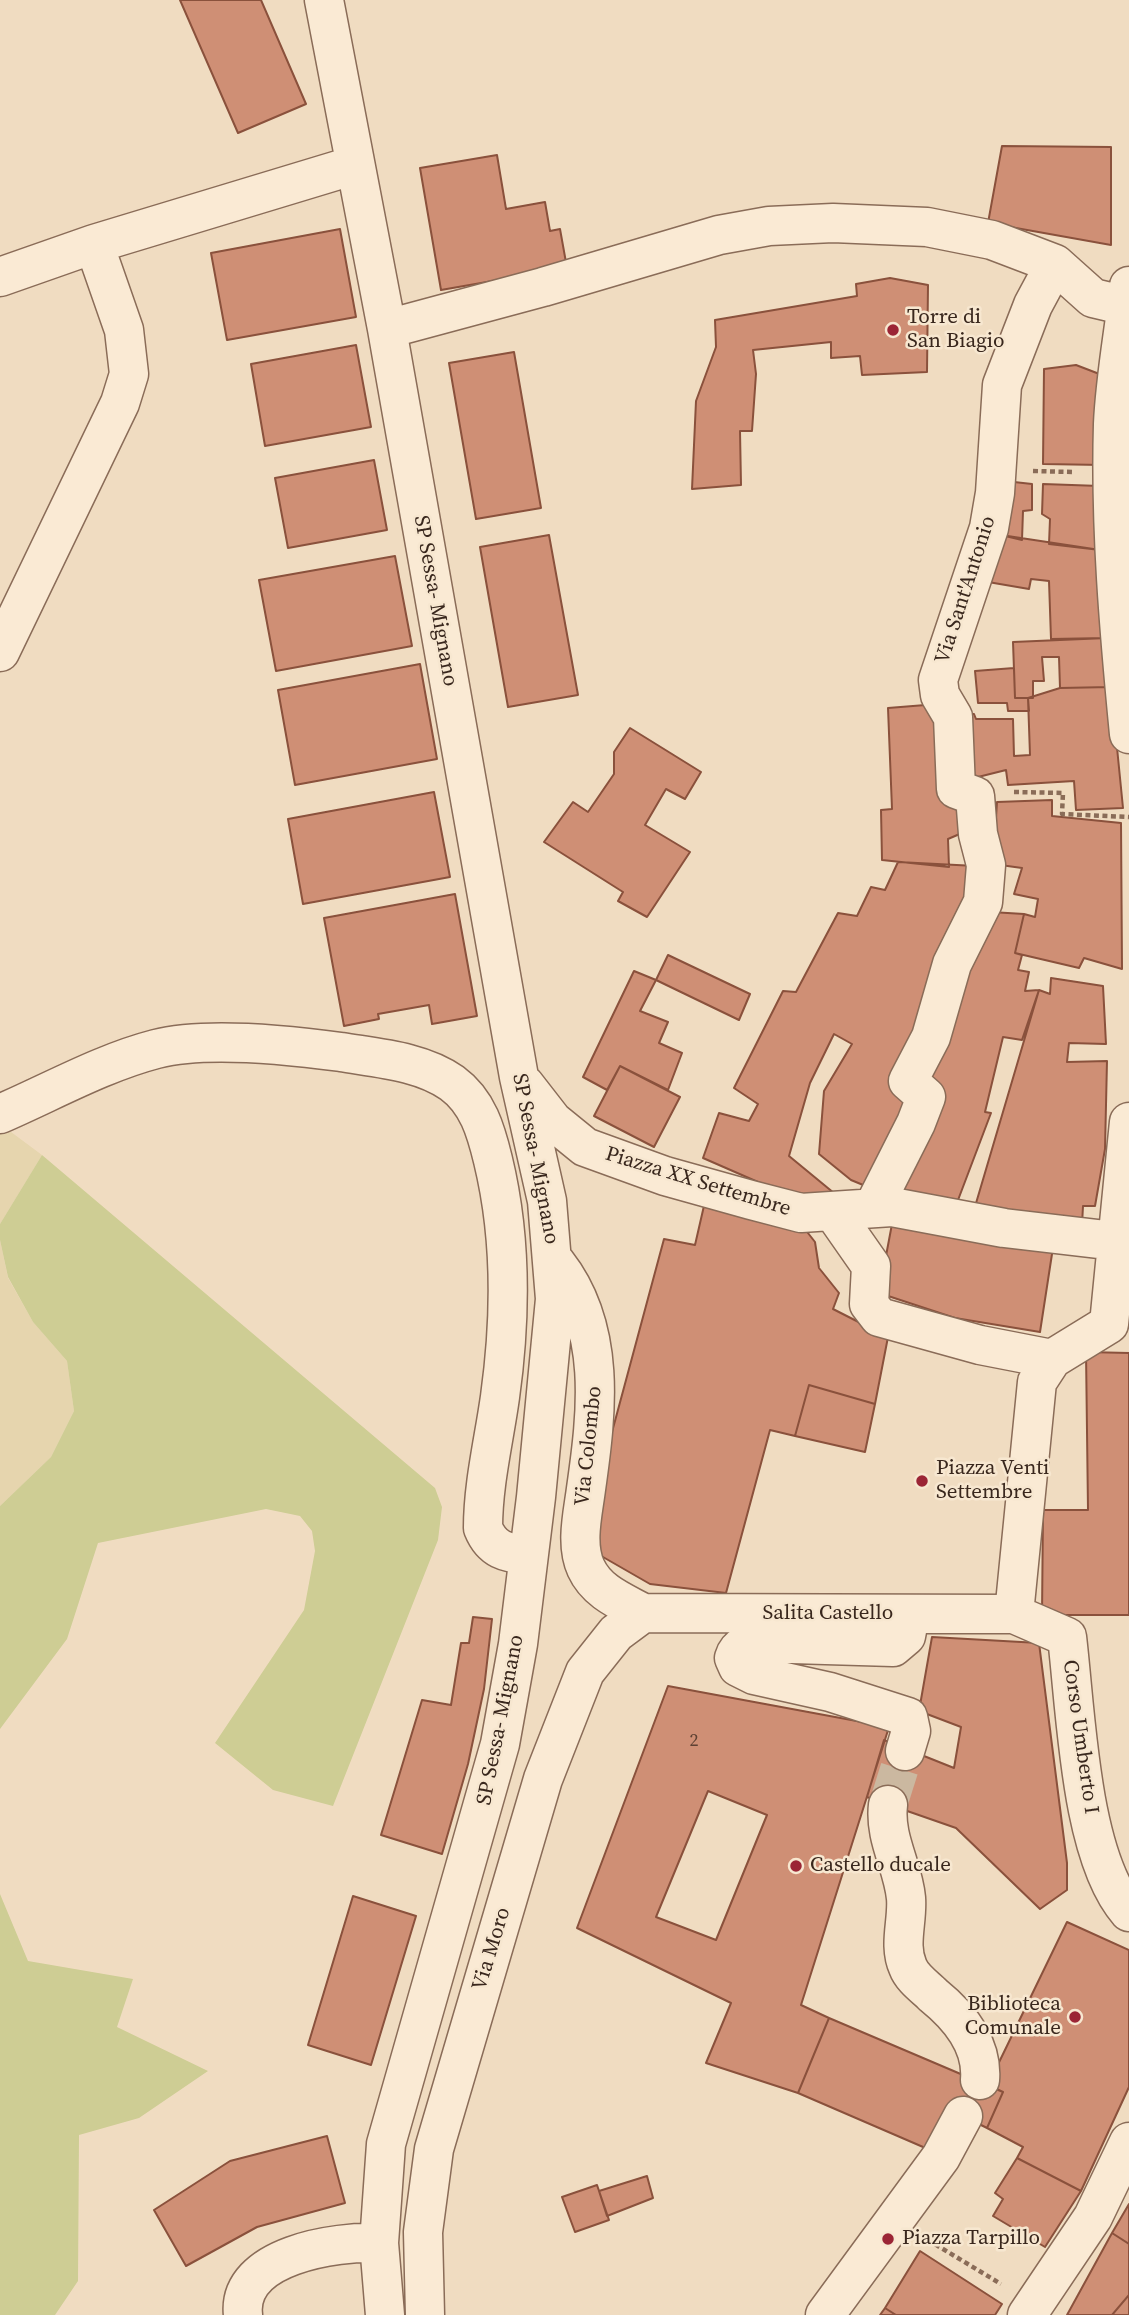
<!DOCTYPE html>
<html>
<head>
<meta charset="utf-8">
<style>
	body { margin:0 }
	canvas { display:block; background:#f0dcc1 }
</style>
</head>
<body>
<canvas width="1129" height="2315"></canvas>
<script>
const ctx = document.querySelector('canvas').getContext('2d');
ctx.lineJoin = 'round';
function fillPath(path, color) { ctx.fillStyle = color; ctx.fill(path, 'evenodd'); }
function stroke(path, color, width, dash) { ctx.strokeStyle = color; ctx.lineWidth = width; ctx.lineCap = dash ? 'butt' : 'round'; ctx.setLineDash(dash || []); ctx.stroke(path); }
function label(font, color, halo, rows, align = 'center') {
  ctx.font = font + ' "Source Serif 4",serif'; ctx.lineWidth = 5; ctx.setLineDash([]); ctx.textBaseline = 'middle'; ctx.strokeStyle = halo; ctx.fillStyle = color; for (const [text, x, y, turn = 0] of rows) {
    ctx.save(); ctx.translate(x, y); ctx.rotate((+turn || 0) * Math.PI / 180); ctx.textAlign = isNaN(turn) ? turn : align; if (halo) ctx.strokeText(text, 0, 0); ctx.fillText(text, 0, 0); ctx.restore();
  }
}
fillPath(new Path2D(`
	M 7,1129 L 42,1155 L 0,1224 L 0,1133 Z
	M 0,1240 L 8,1278 L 33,1322 L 67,1361 L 74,1411 L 51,1457 L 0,1506 Z`), '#e6d5ae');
fillPath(new Path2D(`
	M 42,1155 L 435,1488 L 442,1507 L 438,1540 L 333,1806 L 273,1790 L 215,1743 L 304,1610 L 315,1551 L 312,1531 L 300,1516 L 266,1509 L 98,1543 L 67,1639 L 0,1729 L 0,1506 L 51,1457 L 74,1411 L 67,1361 L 33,1322 L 8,1277 L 0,1240 L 0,1224 Z
	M 0,1894 L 28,1961 L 133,1979 L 117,2027 L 208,2071 L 139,2118 L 79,2135 L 78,2281 L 55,2315 L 0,2315 Z`), '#cecd94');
const building = new Path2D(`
	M 180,0 L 261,0 L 306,104 L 238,133 Z
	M 1002,146 L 1111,147 L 1111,245 L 988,223 Z
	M 497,155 L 506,209 L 545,202 L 550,231 L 560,229 L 567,268 L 441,290 L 420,168 Z
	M 340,229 L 356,317 L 227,340 L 211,253 Z
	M 890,278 L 928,285 L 927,372 L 862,375 L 860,356 L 831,358 L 831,342 L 753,350 L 756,374 L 752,431 L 740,431 L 741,485 L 692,489 L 696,401 L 716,347 L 715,320 L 857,296 L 856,284 Z
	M 356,345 L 371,427 L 265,446 L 251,364 Z
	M 514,352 L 541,508 L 476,519 L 449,363 Z
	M 1076,365 L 1102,375 L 1103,465 L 1043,464 L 1044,369 Z
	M 374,460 L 387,530 L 288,548 L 275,478 Z
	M 1014,482 L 1032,484 L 1032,510 L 1023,511 L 1022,540 L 1001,535 Z
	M 1043,484 L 1100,486 L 1100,550 L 1049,544 L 1050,519 L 1042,514 Z
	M 549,535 L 578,695 L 508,707 L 480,547 Z
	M 1001,535 L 1100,550 L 1107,638 L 1051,639 L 1049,581 L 1031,579 L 1029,589 L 988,582 Z
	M 395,556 L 412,646 L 276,671 L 259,580 Z
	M 1107,638 L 1111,687 L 1060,688 L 1059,657 L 1042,657 L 1044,681 L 1033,681 L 1033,698 L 1015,698 L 1013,642 Z
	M 420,664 L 437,759 L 295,785 L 278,690 Z
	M 1014,668 L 1015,698 L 1028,698 L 1029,711 L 1008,711 L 1007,703 L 978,703 L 975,671 Z
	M 1111,687 L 1123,808 L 1076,810 L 1074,781 L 1008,785 L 1006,770 L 962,781 L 960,713 L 974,714 L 976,719 L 1013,719 L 1014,756 L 1030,755 L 1028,698 L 1060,688 Z
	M 938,704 L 962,833 L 948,839 L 949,867 L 882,860 L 881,810 L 892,809 L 888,708 Z
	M 630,728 L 701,772 L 685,799 L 666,789 L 645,825 L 690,852 L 647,917 L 618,901 L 623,892 L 544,842 L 573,802 L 588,812 L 614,774 L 614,752 Z
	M 434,792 L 450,877 L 303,904 L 288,819 Z
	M 1052,800 L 1052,816 L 1121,823 L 1122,969 L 1084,958 L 1079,968 L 1015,953 L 1024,914 L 1035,917 L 1038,899 L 1014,894 L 1022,868 L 993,864 L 997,802 Z
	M 898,862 L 976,866 L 910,1101 L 868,1187 L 851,1180 L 819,1154 L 824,1091 L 852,1044 L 834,1034 L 810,1083 L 789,1156 L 840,1198 L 806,1203 L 703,1158 L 719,1113 L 749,1121 L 758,1104 L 734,1088 L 783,991 L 796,992 L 838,913 L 857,916 L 871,887 L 885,890 Z
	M 455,894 L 477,1016 L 432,1024 L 429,1005 L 378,1014 L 379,1019 L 344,1026 L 324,918 Z
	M 991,912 L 1024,914 L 1015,953 L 1022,955 L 1018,970 L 1029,972 L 1025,991 L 1039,990 L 1022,1040 L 1003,1037 L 985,1112 L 991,1113 L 955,1208 L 896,1190 L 962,969 Z
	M 668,955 L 750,994 L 739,1020 L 656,980 Z
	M 634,971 L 656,980 L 640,1011 L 668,1022 L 659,1043 L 682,1053 L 668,1090 L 620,1066 L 607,1090 L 583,1077 Z
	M 1051,978 L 1103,986 L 1106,1044 L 1069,1043 L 1067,1062 L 1107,1061 L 1105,1149 L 1095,1206 L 1083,1206 L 1082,1225 L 974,1210 L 1039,990 L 1050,994 Z
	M 620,1066 L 680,1097 L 654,1147 L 594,1116 Z
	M 706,1197 L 797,1219 L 815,1242 L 819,1268 L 839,1293 L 833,1309 L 888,1337 L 875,1404 L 809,1385 L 795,1436 L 770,1430 L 726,1593 L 650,1584 L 596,1553 L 591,1510 L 664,1239 L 695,1245 Z
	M 892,1224 L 1054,1241 L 1040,1332 L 955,1318 L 879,1293 Z
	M 1086,1352 L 1129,1353 L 1129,1615 L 1042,1615 L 1043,1510 L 1088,1510 Z
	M 809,1385 L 875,1404 L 865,1452 L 795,1436 Z
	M 473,1617 L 492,1619 L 484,1689 L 468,1764 L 442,1854 L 381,1835 L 422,1700 L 451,1705 L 461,1643 L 469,1643 Z
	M 932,1637 L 1039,1643 L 1067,1863 L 1067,1890 L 1040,1909 L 956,1828 L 867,1797 L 884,1740 L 954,1768 L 961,1727 L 919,1711 Z
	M 668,1686 L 889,1727 L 801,2005 L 829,2018 L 798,2093 L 706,2063 L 731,2003 L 577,1928 ZM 708,1791 L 767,1815 L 716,1940 L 656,1917 Z
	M 353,1896 L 416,1916 L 371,2065 L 308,2045 Z
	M 1067,1922 L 1129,1950 L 1129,2087 L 1081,2191 L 1017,2158 L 1023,2147 L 987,2128 L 1003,2092 L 988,2085 Z
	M 829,2018 L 1003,2092 L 987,2128 L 963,2116 L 930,2150 L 798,2093 Z
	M 327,2136 L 345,2203 L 257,2227 L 186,2266 L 154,2210 L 230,2161 Z
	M 1017,2158 L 1081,2191 L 1045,2247 L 993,2216 L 1003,2199 L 995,2193 Z
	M 647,2176 L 653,2198 L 607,2216 L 599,2191 Z
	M 597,2185 L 609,2220 L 575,2232 L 562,2197 Z
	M 1129,2204 L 1129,2244 L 1112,2233 Z
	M 1112,2233 L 1129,2244 L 1129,2295 L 1112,2315 L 1067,2315 Z
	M 920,2251 L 1002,2304 L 995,2315 L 896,2315 L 885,2308 Z
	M 1129,2295 L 1129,2315 L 1112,2315 Z
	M 885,2308 L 896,2315 L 880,2315 Z`);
fillPath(building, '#cf8f75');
stroke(building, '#8a513c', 2);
stroke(new Path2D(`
	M 888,1805 L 905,1751`), '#cbb8a0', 38, [38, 19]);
const minor = new Path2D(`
	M 324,0 L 387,329 L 519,1077 L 547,1201 L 555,1299 L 536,1497 L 518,1644 L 500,1744 L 386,2144 L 379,2243 L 385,2315
	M 0,277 L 94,244 L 355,165
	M 1129,286 C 1124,332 1115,378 1113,424 C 1110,528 1119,631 1129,734
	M 387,329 L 543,287 L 719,235 L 769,226 L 833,223 L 927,227 L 992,240 L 1055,264 L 1093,298 L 1127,306
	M 0,652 L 120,403 L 129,374 L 124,330 L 94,244
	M 525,1085 L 553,1121 L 585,1147 L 665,1176 L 751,1200 L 801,1213 L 892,1207 L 1004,1228 L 1115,1241
	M 0,1114 C 51,1092 102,1063 156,1049 C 206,1036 289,1045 341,1052 C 377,1058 421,1061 452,1083 C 478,1102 486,1131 493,1160 C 512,1238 511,1318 500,1397 C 494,1440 483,1484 483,1528 C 492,1550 506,1553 528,1555
	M 1129,1122 L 1109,1324 L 1052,1359 L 1037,1382 L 1014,1614 L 1067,1637 C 1076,1712 1080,1857 1129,1912
	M 873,1208 L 916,1123 L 926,1097 L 908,1081 L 931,1037 L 952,964 L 983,902 L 986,865 L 978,834 L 975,796 L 956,789 L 953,717 L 940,695 L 938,680 L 989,528 L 995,493 L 1002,385 L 1033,305 L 1055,264
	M 834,1213 L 871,1266 L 869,1304 L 879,1317 L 980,1345 L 1052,1359
	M 556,1263 C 607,1328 597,1412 586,1489 C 583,1513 575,1544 586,1568 C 597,1592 621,1601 643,1613 L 1014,1614
	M 905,1751 L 911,1731 L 908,1717 L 830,1692 L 754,1675 L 738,1667 L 734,1658 C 738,1645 747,1644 759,1643 L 893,1647 L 906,1636 L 910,1615
	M 888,1805 C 884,1838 903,1866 906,1898 C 908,1921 898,1945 908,1967 C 912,1978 925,1987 933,1995 C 959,2016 983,2045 980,2080
	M 243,2315 C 236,2255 337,2241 379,2243
	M 425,2315 L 423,2232 L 434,2149 L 543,1779 L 585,1672 L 616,1633 L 643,1613
	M 825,2315 L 941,2157 L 963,2116
	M 1027,2315 L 1093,2217 L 1129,2142`);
stroke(minor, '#8a6c58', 41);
stroke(new Path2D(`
	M 1033,471 L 1073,472
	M 1014,792 L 1063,793 L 1062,814 L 1129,817
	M 928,2240 L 1001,2284`), '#8a6c58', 4.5, [5, 3.5]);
stroke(minor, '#faead4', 38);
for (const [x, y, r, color] of [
	[893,330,7,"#9b2535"],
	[922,1481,7,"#9b2535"],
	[796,1866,7,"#9b2535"],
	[1075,2017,7,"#9b2535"],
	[888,2239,7,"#9b2535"]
]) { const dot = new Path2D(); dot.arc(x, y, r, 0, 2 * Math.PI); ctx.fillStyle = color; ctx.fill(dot); stroke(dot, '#f7e7d0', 2.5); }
label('18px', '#5e4133', null, [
	["2",694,1741]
]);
label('21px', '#39271d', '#f7e7d0', [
	["Torre di",907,318],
	["San Biagio",907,342],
	["Piazza Venti",936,1469],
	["Settembre",936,1493],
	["Castello ducale",810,1866],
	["Biblioteca",1061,2005,"right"],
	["Comunale",1061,2029,"right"],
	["Piazza Tarpillo",902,2239]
], 'left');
label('21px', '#39271d', '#f7e7d0', [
	["Via Sant'Antonio",966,590,-72],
	["SP Sessa- Mignano",435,601,80],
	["SP Sessa- Mignano",535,1159,79],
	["Piazza XX Settembre",698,1182,17],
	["Via Colombo",589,1446,-84],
	["Salita Castello",828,1614],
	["SP Sessa- Mignano",501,1720,-79],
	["Corso Umberto I",1080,1737,82],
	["Via Moro",492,1949,-73]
]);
</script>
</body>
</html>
